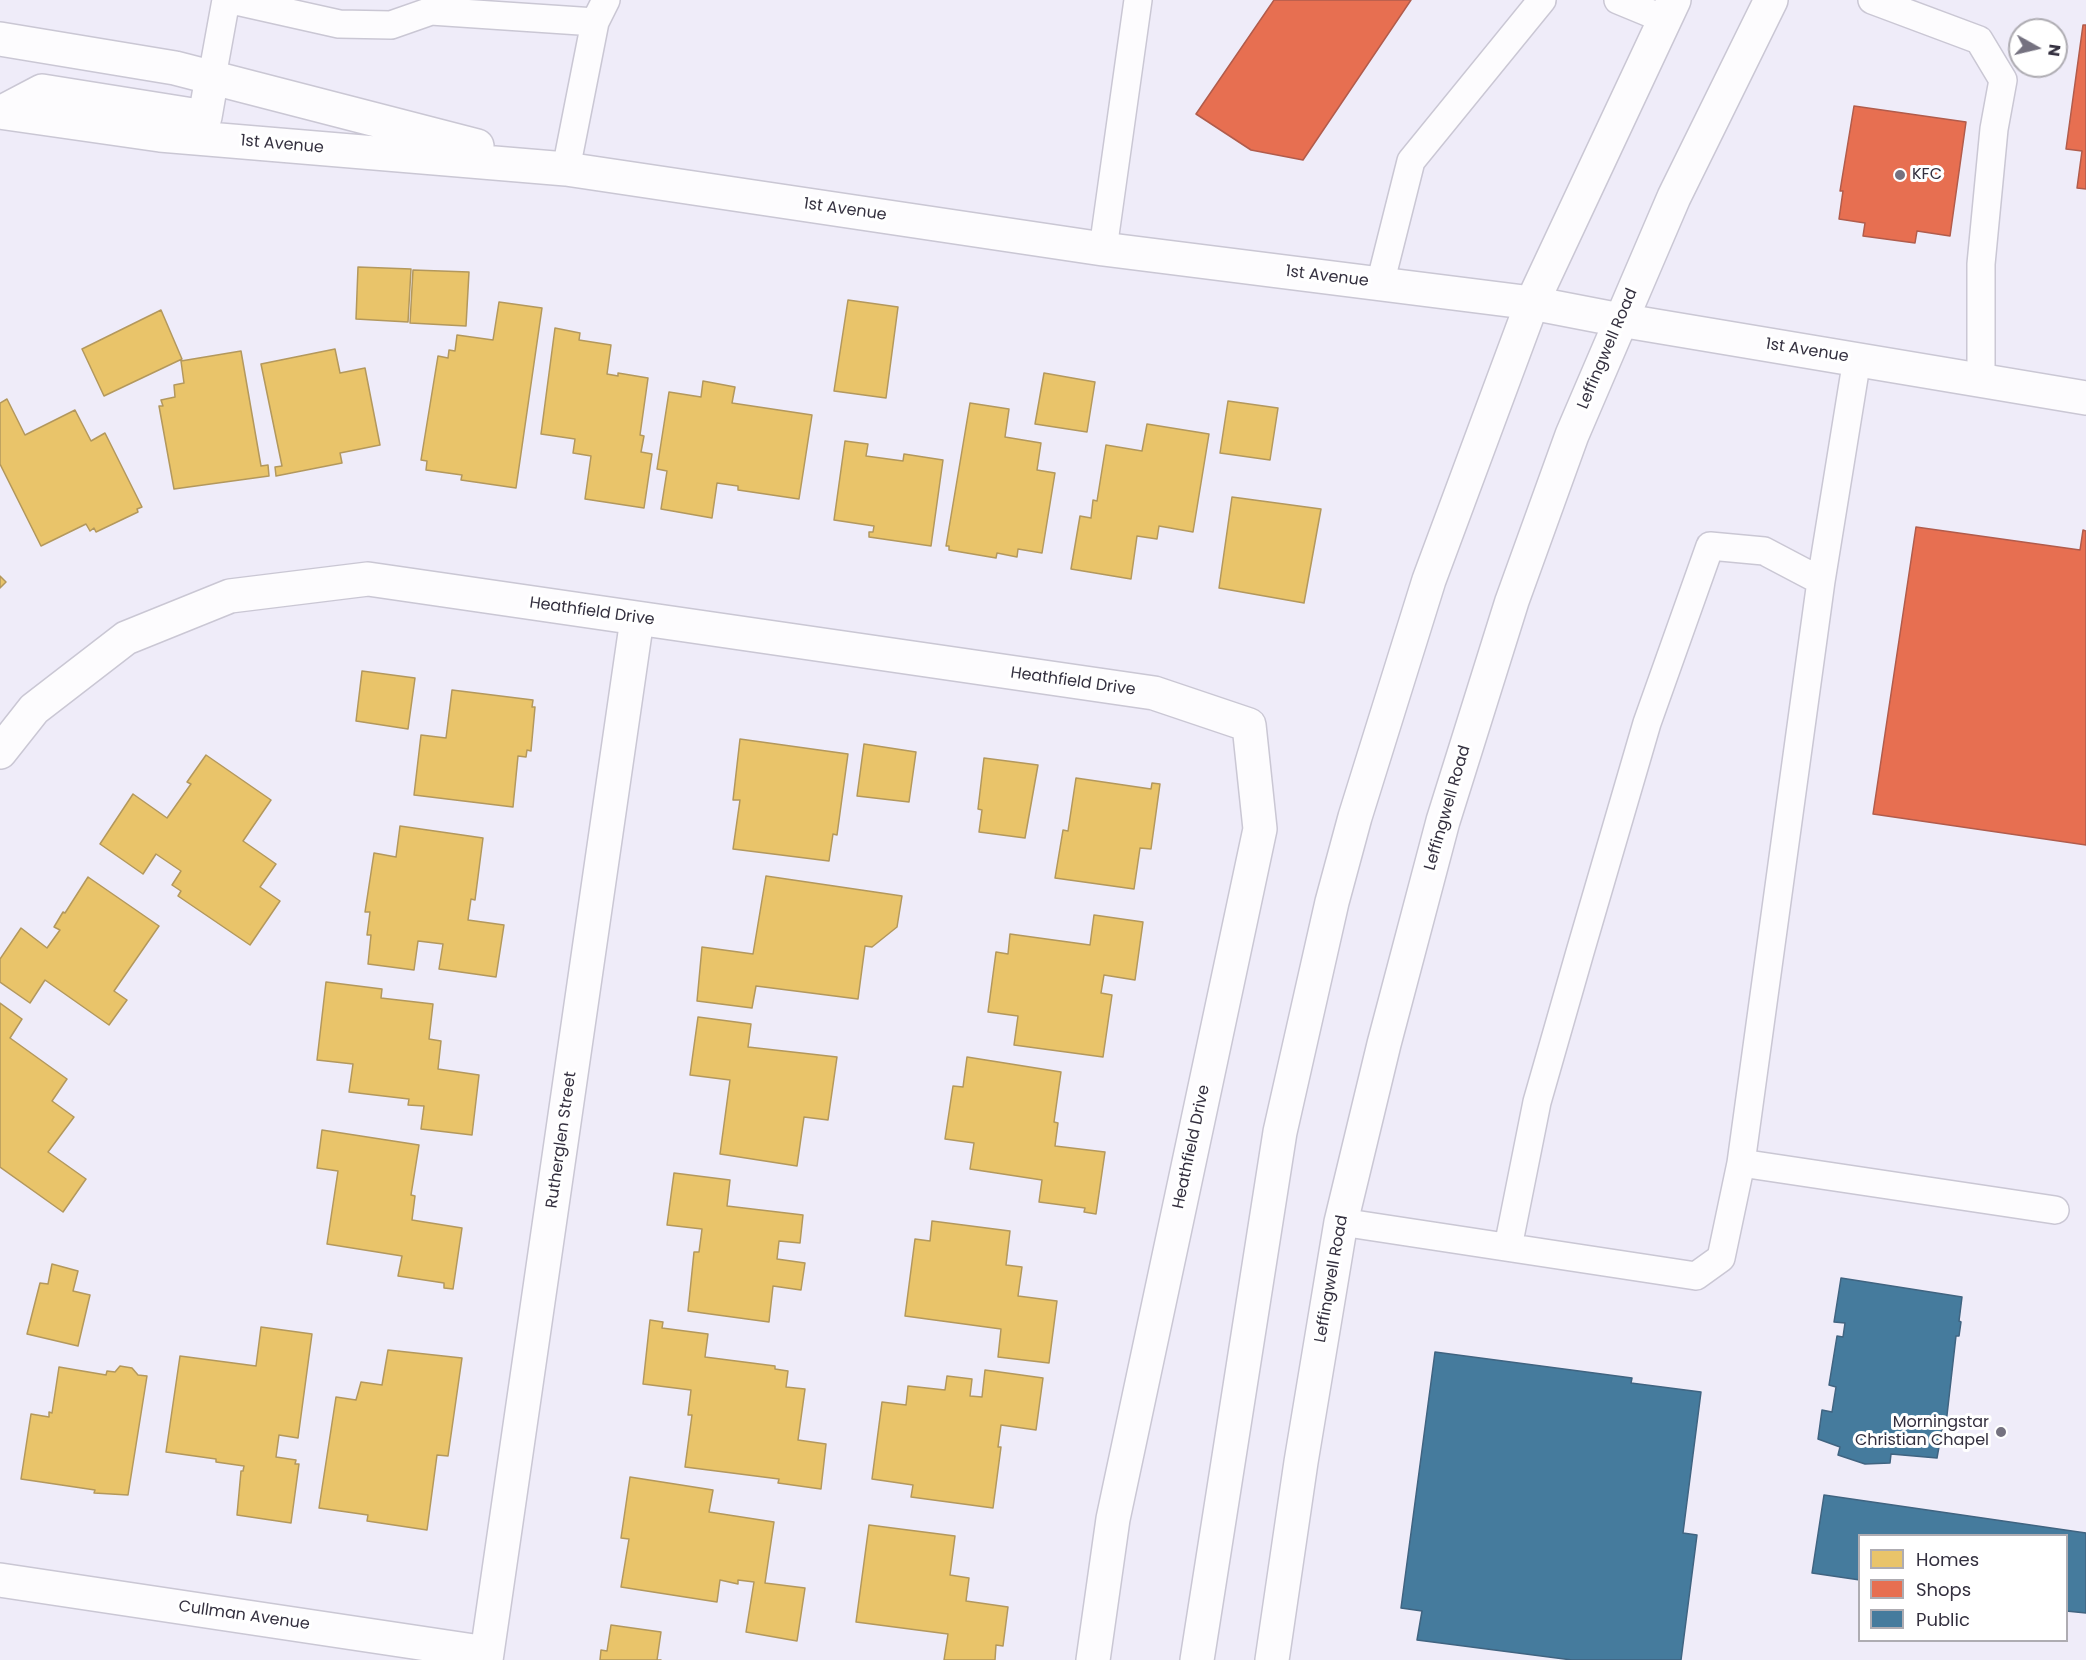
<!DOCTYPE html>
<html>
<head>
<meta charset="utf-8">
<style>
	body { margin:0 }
	#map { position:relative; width:2086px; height:1660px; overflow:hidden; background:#efecf9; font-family:Poppins,sans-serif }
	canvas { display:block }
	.legend { position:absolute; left:1858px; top:1534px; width:210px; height:108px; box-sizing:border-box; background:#fff; border:2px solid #aeacb2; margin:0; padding:8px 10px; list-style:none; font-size:18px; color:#34303f }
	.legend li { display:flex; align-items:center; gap:12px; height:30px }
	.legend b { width:30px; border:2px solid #aeacb2 }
	.north { position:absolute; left:2008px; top:18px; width:60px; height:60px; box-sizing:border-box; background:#fff; border:2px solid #aeacb2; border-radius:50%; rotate:98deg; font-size:16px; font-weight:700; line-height:24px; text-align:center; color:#34303f }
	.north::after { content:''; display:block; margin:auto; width:21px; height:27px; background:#757280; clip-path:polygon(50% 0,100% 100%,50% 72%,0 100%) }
</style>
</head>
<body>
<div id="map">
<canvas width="2086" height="1660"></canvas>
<ul class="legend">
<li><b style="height:16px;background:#e9c46a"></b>Homes</li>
<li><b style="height:16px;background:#e76f51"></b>Shops</li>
<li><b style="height:16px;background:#457b9d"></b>Public</li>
</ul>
<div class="north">N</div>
</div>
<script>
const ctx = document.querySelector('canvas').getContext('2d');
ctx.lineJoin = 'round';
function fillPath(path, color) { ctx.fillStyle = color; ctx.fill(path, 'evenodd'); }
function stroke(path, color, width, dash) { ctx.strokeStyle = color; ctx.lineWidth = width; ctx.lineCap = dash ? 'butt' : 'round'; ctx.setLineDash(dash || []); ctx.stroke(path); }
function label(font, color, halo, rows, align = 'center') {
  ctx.font = font + ' Poppins,sans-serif'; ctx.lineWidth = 6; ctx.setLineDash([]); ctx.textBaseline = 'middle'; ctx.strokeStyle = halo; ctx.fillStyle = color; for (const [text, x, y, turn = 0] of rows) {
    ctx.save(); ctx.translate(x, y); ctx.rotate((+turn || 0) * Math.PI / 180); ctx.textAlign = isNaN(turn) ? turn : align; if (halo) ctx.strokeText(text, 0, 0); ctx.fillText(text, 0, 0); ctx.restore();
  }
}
const homes = new Path2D(`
	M 358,267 L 411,269 L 408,322 L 356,319 Z
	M 413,270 L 469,272 L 466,326 L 410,323 Z
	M 848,300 L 898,307 L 886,398 L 834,391 Z
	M 499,302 L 542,308 L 516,488 L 461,480 L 462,475 L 426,470 L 427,461 L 421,460 L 438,356 L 448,358 L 449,350 L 455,351 L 457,335 L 493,340 Z
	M 161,310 L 182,359 L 104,396 L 82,349 Z
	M 555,328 L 580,333 L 579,340 L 611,345 L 607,374 L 618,376 L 618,373 L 648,378 L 640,435 L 644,436 L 641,452 L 652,454 L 644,508 L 585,499 L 591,456 L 573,453 L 575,439 L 541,434 Z
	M 335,349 L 340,373 L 365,368 L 380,445 L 340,453 L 342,463 L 276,476 L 275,467 L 282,466 L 261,364 Z
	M 241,351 L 261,466 L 268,465 L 269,476 L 174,489 L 159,406 L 163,406 L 161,400 L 175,397 L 174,385 L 184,383 L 181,361 Z
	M 1044,373 L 1095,382 L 1087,432 L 1035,424 Z
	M 703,381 L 735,387 L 732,403 L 812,415 L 799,499 L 738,490 L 738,486 L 717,483 L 712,518 L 661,509 L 667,471 L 657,469 L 669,392 L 701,397 Z
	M 7,399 L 25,435 L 75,410 L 91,441 L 105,433 L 142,507 L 137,509 L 138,512 L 96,532 L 94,528 L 90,531 L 86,524 L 41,546 L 0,464 L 0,403 Z
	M 1228,401 L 1278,408 L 1270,460 L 1220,453 Z
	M 970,403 L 1009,409 L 1005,437 L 1041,443 L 1037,470 L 1055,473 L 1042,553 L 1018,549 L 1017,557 L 997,553 L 996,558 L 949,550 L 949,546 L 946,546 Z
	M 1147,424 L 1209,434 L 1193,532 L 1159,526 L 1157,539 L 1137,536 L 1131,579 L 1071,569 L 1080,516 L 1091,518 L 1093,500 L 1097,501 L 1106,445 L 1142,451 Z
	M 845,441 L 868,444 L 866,456 L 903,461 L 904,454 L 943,460 L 931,546 L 869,537 L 869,532 L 873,532 L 874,526 L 834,520 Z
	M 1232,497 L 1321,509 L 1304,603 L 1219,588 Z
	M 0,576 L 6,582 L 0,588 Z
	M 362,671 L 415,678 L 408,729 L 356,721 Z
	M 452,690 L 533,700 L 532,707 L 535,707 L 531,751 L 527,750 L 526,757 L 518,756 L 513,807 L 414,795 L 421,735 L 446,738 Z
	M 740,739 L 848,754 L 837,835 L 833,834 L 829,861 L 733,849 L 740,800 L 733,800 Z
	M 864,744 L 916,752 L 909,802 L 857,796 Z
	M 206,755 L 271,800 L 243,841 L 276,864 L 260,887 L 280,901 L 250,945 L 178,896 L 181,891 L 172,885 L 181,871 L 156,854 L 143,874 L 100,844 L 133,794 L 167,818 L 191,784 L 187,782 Z
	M 984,758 L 1038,765 L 1025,838 L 979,832 L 982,810 L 978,809 Z
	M 1076,778 L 1151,789 L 1152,783 L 1160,784 L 1151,849 L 1140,848 L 1134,889 L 1055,878 L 1063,830 L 1068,831 Z
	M 400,826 L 483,838 L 475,900 L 471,899 L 468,920 L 504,925 L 496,977 L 439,969 L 443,944 L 418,941 L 414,970 L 368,964 L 371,935 L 367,935 L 370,912 L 365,912 L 374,853 L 396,857 Z
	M 766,876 L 902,896 L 897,927 L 872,947 L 865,946 L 858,999 L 756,986 L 752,1008 L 697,1001 L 702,947 L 753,954 Z
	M 88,877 L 159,926 L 114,991 L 127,1000 L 109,1025 L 45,980 L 30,1003 L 0,982 L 0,959 L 21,928 L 47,948 L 60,930 L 54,927 L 63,912 L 65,913 Z
	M 1094,915 L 1143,922 L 1135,980 L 1104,975 L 1101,993 L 1112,995 L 1103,1057 L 1014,1045 L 1018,1016 L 988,1012 L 996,952 L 1008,954 L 1010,934 L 1090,945 Z
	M 326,982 L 382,989 L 381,998 L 433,1004 L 429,1039 L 441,1041 L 438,1069 L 479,1075 L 472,1135 L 421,1129 L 424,1106 L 408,1105 L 409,1099 L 349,1092 L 353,1064 L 317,1060 Z
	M 0,1003 L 22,1019 L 10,1038 L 67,1079 L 52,1101 L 74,1117 L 48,1152 L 86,1179 L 63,1212 L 0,1167 Z
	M 698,1017 L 751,1024 L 748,1047 L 837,1057 L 828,1120 L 804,1117 L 797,1166 L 720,1154 L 730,1080 L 690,1075 Z
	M 967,1057 L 1061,1072 L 1054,1122 L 1058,1123 L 1055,1146 L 1105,1152 L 1096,1214 L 1084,1212 L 1085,1208 L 1039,1202 L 1042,1180 L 970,1169 L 974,1143 L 945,1139 L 953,1086 L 963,1087 Z
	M 322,1130 L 419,1145 L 411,1195 L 415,1196 L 412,1220 L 462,1228 L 453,1289 L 444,1288 L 444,1283 L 398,1276 L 402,1256 L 327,1244 L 338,1171 L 317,1168 Z
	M 674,1173 L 730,1180 L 727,1206 L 803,1215 L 800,1243 L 779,1241 L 777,1259 L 805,1263 L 801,1290 L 773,1286 L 769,1322 L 688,1311 L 694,1252 L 699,1252 L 702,1229 L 667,1225 Z
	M 932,1221 L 1010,1231 L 1006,1265 L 1022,1267 L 1018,1296 L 1057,1301 L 1049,1363 L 998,1357 L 1001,1329 L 905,1316 L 915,1239 L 930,1241 Z
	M 52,1264 L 78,1271 L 73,1291 L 90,1295 L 78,1346 L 27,1334 L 40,1283 L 48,1284 Z
	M 650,1320 L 663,1322 L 662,1328 L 708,1334 L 705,1357 L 775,1366 L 775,1369 L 788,1371 L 786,1387 L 805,1389 L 798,1440 L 826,1444 L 821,1489 L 778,1483 L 779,1479 L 685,1467 L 692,1415 L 688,1415 L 691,1390 L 643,1384 Z
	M 261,1327 L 312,1334 L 298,1438 L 279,1435 L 276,1457 L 296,1460 L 295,1464 L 299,1464 L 291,1523 L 237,1515 L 241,1471 L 243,1471 L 244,1466 L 216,1462 L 216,1459 L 166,1452 L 180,1356 L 256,1366 Z
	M 388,1350 L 462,1358 L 448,1456 L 437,1455 L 427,1530 L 367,1521 L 368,1515 L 319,1508 L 336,1397 L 356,1400 L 361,1382 L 382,1385 Z
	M 120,1366 L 132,1368 L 138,1375 L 147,1376 L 128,1495 L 94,1493 L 95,1490 L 21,1479 L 31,1414 L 49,1417 L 49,1412 L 52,1413 L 59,1367 L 106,1375 L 107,1371 L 115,1372 Z
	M 985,1370 L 1043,1378 L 1036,1430 L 1001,1425 L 998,1447 L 1001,1447 L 993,1508 L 911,1497 L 913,1485 L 872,1479 L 882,1402 L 906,1405 L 908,1386 L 945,1390 L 947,1376 L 972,1379 L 970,1396 L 982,1397 Z
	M 630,1477 L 713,1490 L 709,1512 L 774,1522 L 765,1583 L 805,1588 L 797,1641 L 746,1632 L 754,1582 L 738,1580 L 738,1584 L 720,1580 L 717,1602 L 621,1587 L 629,1539 L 621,1538 Z
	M 869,1525 L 955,1536 L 950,1575 L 969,1578 L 966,1601 L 1008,1607 L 1003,1646 L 996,1645 L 995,1660 L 944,1660 L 948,1634 L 856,1622 Z
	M 611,1625 L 661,1632 L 657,1660 L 661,1660 L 600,1660 L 601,1650 L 607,1651 Z`);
fillPath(homes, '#e9c46a');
stroke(homes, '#b3985d', 1.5);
const shops = new Path2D(`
	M 1274,0 L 1411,0 L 1303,160 L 1251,150 L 1196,114 Z
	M 2083,25 L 2086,25 L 2086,189 L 2077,188 L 2082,151 L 2066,149 Z
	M 1854,106 L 1966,122 L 1950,236 L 1917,231 L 1915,243 L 1863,236 L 1865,223 L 1839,219 L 1843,191 L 1840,191 Z
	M 1916,527 L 2080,550 L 2083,530 L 2086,531 L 2086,845 L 1873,814 Z`);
fillPath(shops, '#e76f51');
stroke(shops, '#b15c4c', 1.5);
const public = new Path2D(`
	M 1841,1278 L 1962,1297 L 1959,1321 L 1961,1322 L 1959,1336 L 1956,1336 L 1946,1424 L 1943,1424 L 1937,1458 L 1891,1454 L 1890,1463 L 1865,1464 L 1838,1455 L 1840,1447 L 1818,1439 L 1822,1410 L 1832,1412 L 1836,1387 L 1829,1385 L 1837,1336 L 1843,1337 L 1845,1323 L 1834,1322 Z
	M 1435,1352 L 1632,1378 L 1631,1383 L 1701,1392 L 1683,1533 L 1697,1535 L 1681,1660 L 1572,1660 L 1417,1640 L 1422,1611 L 1401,1608 Z
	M 1824,1495 L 2086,1533 L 2086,1613 L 2066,1611 L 2066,1536 L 1860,1536 L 1860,1580 L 1812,1573 Z`);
fillPath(public, '#457b9d');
stroke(public, '#406481', 1.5);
const service = new Path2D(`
	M 232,0 L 339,24 L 391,25 L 431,11 L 595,22
	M 1618,0 L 1664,19
	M 1872,0 L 1979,40 L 2003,80 L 1994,129 L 1981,264 L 1981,381
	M 212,77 L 226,0
	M 566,169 L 595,22 L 606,0
	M 1103,249 L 1138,0
	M 1380,284 L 1411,161 L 1542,0
	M 1821,581 L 1857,359
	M 1741,1163 L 2055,1210
	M 1341,1222 L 1696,1276 L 1721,1258 L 1741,1163 L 1821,581 L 1764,551 L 1710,546 L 1647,723 L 1580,952 L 1537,1102 L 1508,1247`);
const minor = new Path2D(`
	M 0,752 L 34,709 L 126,638 L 230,596 L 368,579 L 1154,693 L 1249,725 L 1260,829 L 1113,1519 L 1093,1660
	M 0,1580 L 487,1653
	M 486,1660 L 637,619`);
const tertiary = new Path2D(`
	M 1532,303 L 1620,320`);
const secondary = new Path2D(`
	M 0,39 L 175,68 L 477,146
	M 0,112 L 160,135 L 566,169 L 1103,249 L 1532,303
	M 2,112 L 42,91 L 205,117 L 212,77
	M 1620,320 L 2086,398
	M 1197,1660 L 1280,1132 L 1332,902 L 1355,817 L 1429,580 L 1532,303 L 1674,0
	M 1272,1660 L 1301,1462 L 1341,1222 L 1384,1044 L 1443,821 L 1512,601 L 1572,435 L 1674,197 L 1771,0`);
stroke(service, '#cac7d4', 30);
stroke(minor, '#cac7d4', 36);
stroke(tertiary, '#cac7d4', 36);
stroke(secondary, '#cac7d4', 36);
stroke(service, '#fdfcfe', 27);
stroke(minor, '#fdfcfe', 33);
stroke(tertiary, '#fdfcfe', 33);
stroke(secondary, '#fdfcfe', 33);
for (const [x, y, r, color] of [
	[1900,175,6,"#757280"],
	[2001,1432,6,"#757280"]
]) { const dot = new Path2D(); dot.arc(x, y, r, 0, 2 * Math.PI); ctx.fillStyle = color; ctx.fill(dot); stroke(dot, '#fff', 2); }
label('16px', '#34303f', '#fff', [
	["1st Avenue",282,145,5],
	["1st Avenue",845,210,8],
	["1st Avenue",1327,277,7],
	["Leffingwell Road",1608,349,-67],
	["1st Avenue",1807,351,9],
	["Heathfield Drive",592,612,8],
	["Heathfield Drive",1073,682,8],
	["Leffingwell Road",1448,808,-74],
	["Rutherglen Street",562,1140,-82],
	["Heathfield Drive",1192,1147,-78],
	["Leffingwell Road",1332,1279,-80],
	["Cullman Avenue",244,1616,8]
]);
label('16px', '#34303f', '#fff', [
	["KFC",1912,175],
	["Morningstar",1989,1423,"right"],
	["Christian Chapel",1989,1441,"right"]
], 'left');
</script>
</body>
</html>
